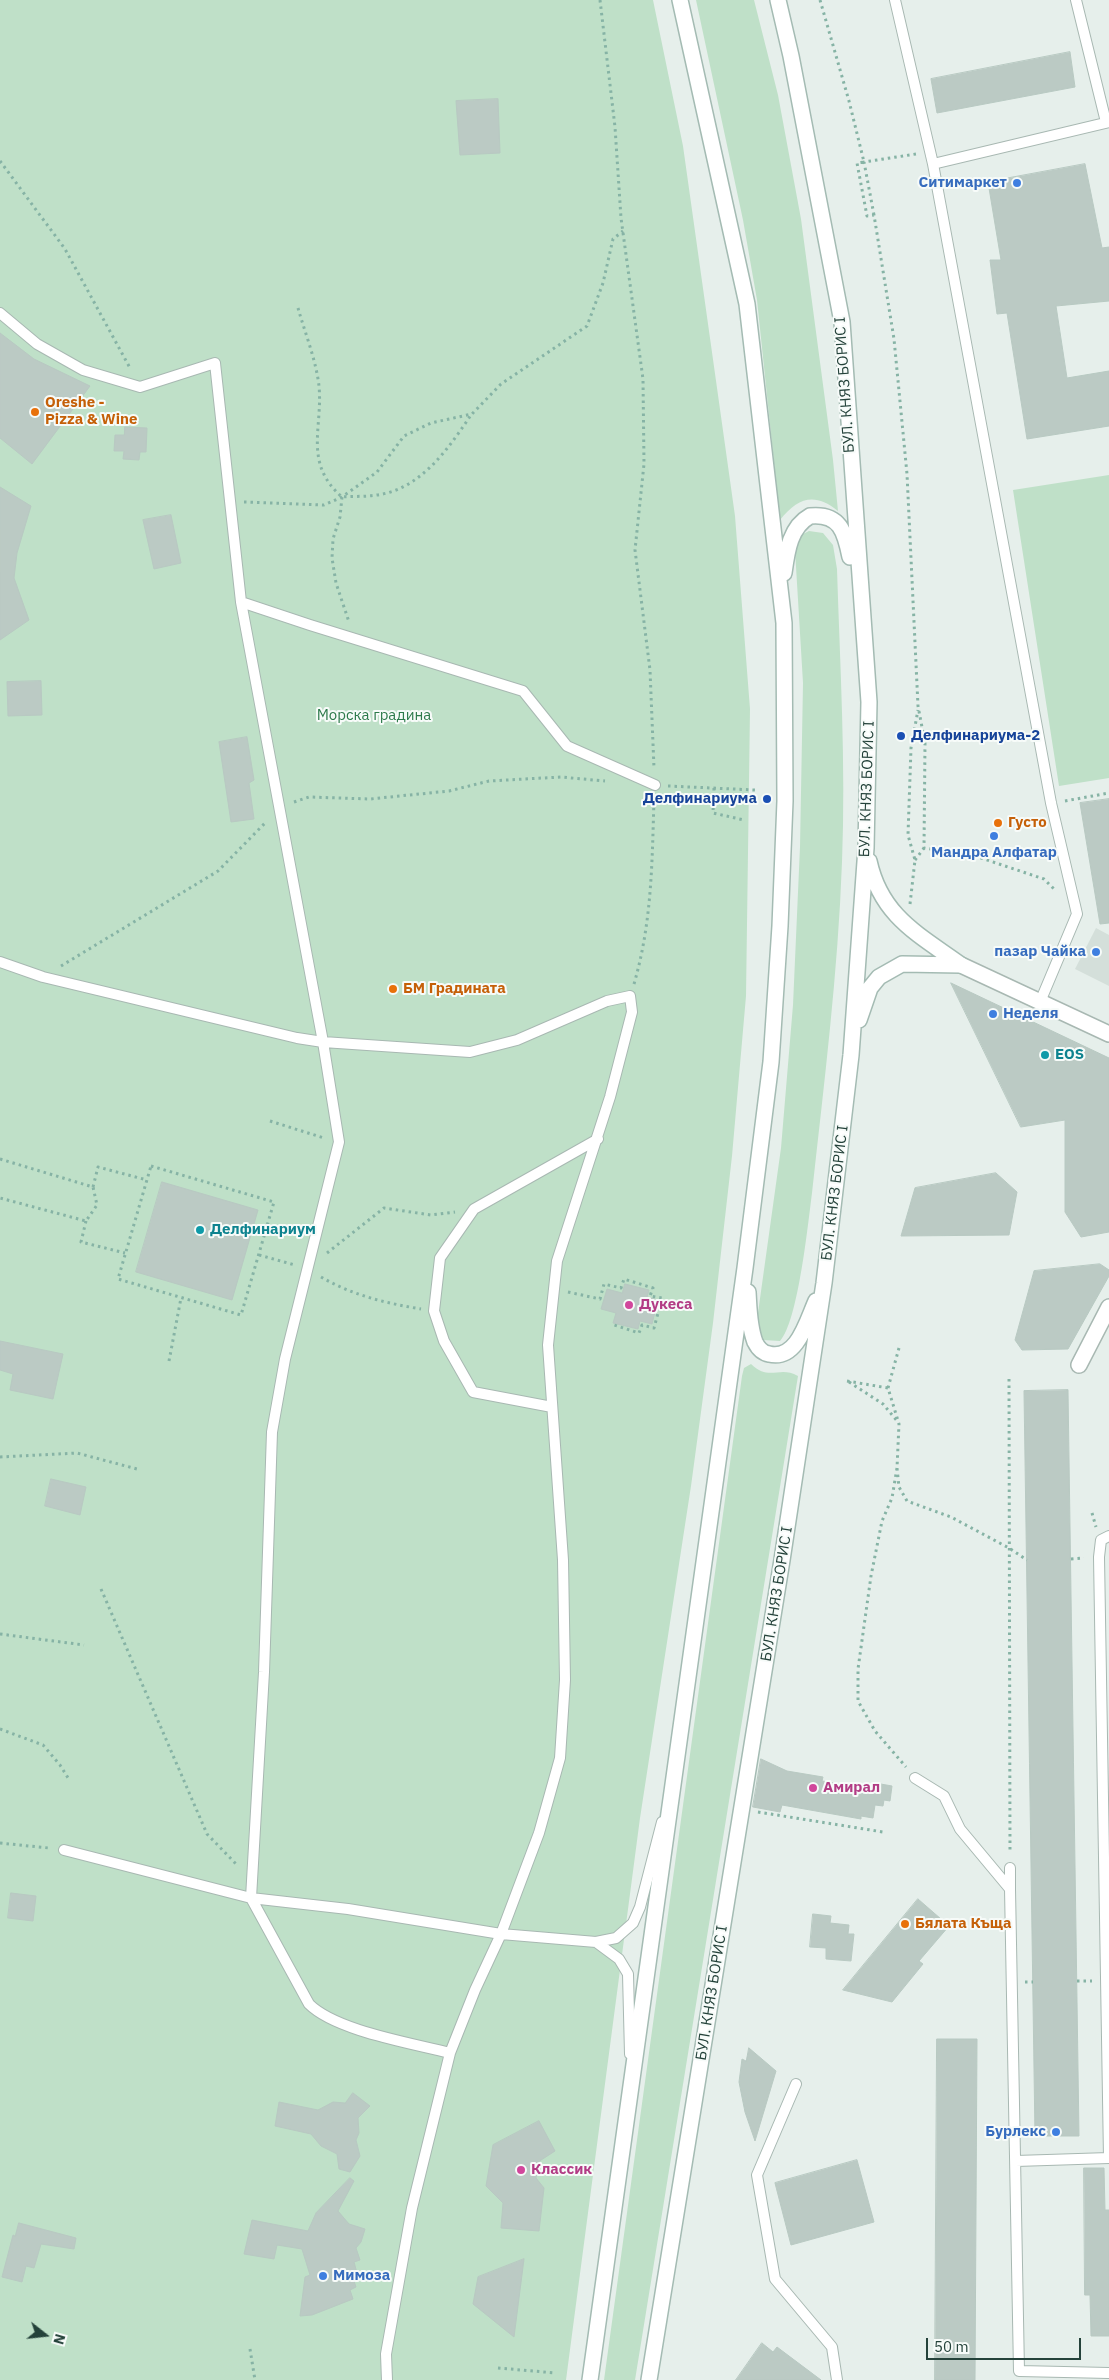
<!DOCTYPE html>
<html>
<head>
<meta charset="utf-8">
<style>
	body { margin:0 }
	#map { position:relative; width:1109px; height:2380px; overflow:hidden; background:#e6efeb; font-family:"IBM Plex Sans",sans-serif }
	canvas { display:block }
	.north { position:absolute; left:20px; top:2310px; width:50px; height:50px; -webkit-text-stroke:4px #f7fbf9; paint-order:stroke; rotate:106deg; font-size:14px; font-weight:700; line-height:20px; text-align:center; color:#24423a }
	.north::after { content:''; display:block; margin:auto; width:18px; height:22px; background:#24423a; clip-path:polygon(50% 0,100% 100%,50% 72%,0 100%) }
	.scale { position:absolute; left:926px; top:2338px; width:155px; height:22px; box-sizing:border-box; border:2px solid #24423a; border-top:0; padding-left:6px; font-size:15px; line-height:18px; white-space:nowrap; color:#24423a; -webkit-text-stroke:4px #f7fbf9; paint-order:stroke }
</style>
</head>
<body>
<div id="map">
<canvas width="1109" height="2380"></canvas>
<div class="north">N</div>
<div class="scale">50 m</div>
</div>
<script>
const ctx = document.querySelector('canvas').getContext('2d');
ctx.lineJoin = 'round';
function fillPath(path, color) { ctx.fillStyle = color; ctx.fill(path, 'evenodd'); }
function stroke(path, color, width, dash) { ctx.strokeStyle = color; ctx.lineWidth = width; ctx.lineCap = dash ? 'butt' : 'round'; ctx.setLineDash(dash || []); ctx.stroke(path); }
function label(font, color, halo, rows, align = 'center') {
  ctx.font = font + ' "IBM Plex Sans",sans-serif'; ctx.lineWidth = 4; ctx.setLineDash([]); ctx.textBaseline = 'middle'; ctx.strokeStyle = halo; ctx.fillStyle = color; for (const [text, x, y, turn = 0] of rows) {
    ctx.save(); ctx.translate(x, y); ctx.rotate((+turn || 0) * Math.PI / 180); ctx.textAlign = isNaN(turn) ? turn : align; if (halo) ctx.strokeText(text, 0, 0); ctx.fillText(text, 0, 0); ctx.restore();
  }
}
fillPath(new Path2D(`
	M 1096,928 L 1109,935 L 1109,986 L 1075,969 Z`), '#d4dfda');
fillPath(new Path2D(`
	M 0,0 L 653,0 L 683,146 L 735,516 L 750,709 L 746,996 L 732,1156 L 713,1323 L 691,1486 L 640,1818 L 566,2380 L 0,2380 Z
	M 696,0 L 754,0 L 778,95 L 801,219 L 833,460 L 838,511 C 814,492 798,498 780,520 L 757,300 L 743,220 Z
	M 1109,475 L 1109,778 L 1059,786 L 1013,490 Z
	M 809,531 L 823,533 L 833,545 L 837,569 C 840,666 846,765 842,862 C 838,973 824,1084 812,1193 C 808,1224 798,1322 780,1341 L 763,1340 L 757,1332 L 757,1320 L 781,1148 L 793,1005 L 800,847 L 803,683 L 795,550 L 799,536 Z
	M 751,1364 C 770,1382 779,1365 798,1376 L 635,2380 L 604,2380 L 742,1376 L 744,1368 Z`), '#bfe0c8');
const building = new Path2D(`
	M 1070,52 L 1075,87 L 937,113 L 931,79 Z
	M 498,99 L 500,153 L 460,155 L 456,101 Z
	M 1085,164 L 1102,248 L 1109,247 L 1109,301 L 1056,306 L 1067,378 L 1109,371 L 1109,426 L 1027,439 L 1007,313 L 997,314 L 990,260 L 1001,260 L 988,182 Z
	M 0,333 L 34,359 L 90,386 L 32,464 L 0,438 Z
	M 125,427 L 147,428 L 146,452 L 140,452 L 139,460 L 123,459 L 124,451 L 114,451 L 115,435 L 124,435 Z
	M 0,487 L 31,506 L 17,553 L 14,578 L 29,620 L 0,640 Z
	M 171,515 L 181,563 L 154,569 L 143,520 Z
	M 41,681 L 42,715 L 8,716 L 7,682 Z
	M 247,737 L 254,780 L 249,783 L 254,819 L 231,822 L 219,742 Z
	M 1109,799 L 1109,923 L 1100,924 L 1080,803 Z
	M 951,983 L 1109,1058 L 1109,1232 L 1081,1237 L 1065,1212 L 1065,1120 L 1021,1127 Z
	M 996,1173 L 1017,1192 L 1009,1235 L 901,1236 L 915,1188 Z
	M 162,1182 L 258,1210 L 232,1300 L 136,1272 Z
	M 1100,1264 L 1109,1270 L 1109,1276 L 1068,1349 L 1022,1350 L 1015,1340 L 1034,1271 Z
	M 625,1284 L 649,1290 L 647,1297 L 658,1300 L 652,1324 L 640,1321 L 638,1329 L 613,1323 L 616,1313 L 601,1309 L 607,1289 L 622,1293 Z
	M 0,1341 L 63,1354 L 53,1399 L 10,1390 L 13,1374 L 0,1370 Z
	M 1068,1390 L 1079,2136 L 1035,2136 L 1024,1391 Z
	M 51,1479 L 86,1487 L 80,1515 L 45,1506 Z
	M 761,1759 L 787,1771 L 823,1777 L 822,1781 L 874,1789 L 875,1783 L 892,1786 L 890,1801 L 884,1800 L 883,1806 L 875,1805 L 873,1818 L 861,1816 L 861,1819 L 782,1805 L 780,1812 L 753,1807 Z
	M 11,1893 L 36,1896 L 33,1921 L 8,1918 Z
	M 918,1899 L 949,1926 L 919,1961 L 923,1964 L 892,2002 L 843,1990 Z
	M 813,1914 L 831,1916 L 830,1923 L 849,1925 L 848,1934 L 854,1934 L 851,1961 L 826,1959 L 826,1948 L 810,1947 Z
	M 937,2039 L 977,2039 L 975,2380 L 935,2380 Z
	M 749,2048 L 776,2071 L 755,2141 L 745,2112 L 739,2082 L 742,2059 L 746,2061 Z
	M 353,2093 L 370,2106 L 358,2118 L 359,2133 L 356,2140 L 360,2156 L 350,2172 L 339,2169 L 337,2154 L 321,2146 L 311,2134 L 275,2126 L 279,2102 L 318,2110 L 333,2102 L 345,2103 Z
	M 539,2121 L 555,2151 L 538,2162 L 536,2178 L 544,2188 L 539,2231 L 501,2228 L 503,2203 L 486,2186 L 493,2145 Z
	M 857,2160 L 874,2222 L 791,2245 L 775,2183 Z
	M 1084,2168 L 1104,2168 L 1105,2210 L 1109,2210 L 1109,2336 L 1091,2336 L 1090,2295 L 1085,2295 Z
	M 350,2178 L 354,2181 L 338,2211 L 349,2224 L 365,2229 L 361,2242 L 356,2248 L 360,2260 L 354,2262 L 357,2273 L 352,2275 L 356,2287 L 350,2290 L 353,2299 L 312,2315 L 300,2316 L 305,2277 L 310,2275 L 302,2249 L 277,2245 L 274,2259 L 244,2254 L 252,2220 L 308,2231 L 316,2213 Z
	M 19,2223 L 76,2238 L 74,2249 L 41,2244 L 34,2268 L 26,2266 L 22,2282 L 2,2277 L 13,2235 L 15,2236 Z
	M 524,2259 L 514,2337 L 473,2304 L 478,2277 Z
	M 762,2343 L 773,2352 L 777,2347 L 821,2380 L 736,2380 Z`);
fillPath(building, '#bbcac4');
stroke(building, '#b8c9c2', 1);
const lane = new Path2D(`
	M 895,0 L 933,164 L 1051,803 L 1077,914 L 1040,1002
	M 1076,0 L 1106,122
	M 933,164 L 1109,122
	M 0,313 L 37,344 L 83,370 L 140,387 L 215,363 L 241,602 L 310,625 L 523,691 L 567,746 L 655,785
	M 241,602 L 323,1042 L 339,1142 L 285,1359 L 272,1432 L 264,1672 L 251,1898 L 309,2004 C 336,2031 412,2043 450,2053
	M 0,962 L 43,977 L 297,1038 L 323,1042 L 470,1052 L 517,1040 L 607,1001 L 630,996 L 632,1012 L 610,1097 L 557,1261 L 548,1345 L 563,1560 L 565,1680 L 560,1758 L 539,1833 L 501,1934 L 475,1990 L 450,2053 L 412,2208 L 386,2354 L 387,2380
	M 552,1407 L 473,1392 L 444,1341 L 434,1311 L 440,1258 L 474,1209 L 598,1139
	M 1109,1536 L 1101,1540 L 1099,1557 L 1109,2158
	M 915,1778 L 944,1796 L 960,1829 L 1010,1889 L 1019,2371 L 1109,2373
	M 64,1850 L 251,1898 L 348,1909 L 501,1934 L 596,1942 L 616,1938 L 633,1923 L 640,1907 L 662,1822
	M 1010,1868 L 1010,1889
	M 596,1942 L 619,1959 L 628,1974 L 630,2054
	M 796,2084 L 757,2175 L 775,2279 L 832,2347 L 837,2380
	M 1016,2161 L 1109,2158`);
const street = new Path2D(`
	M 961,965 L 1109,1034
	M 1079,1365 L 1109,1307`);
const secondary = new Path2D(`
	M 784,573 C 787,551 790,527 810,516 C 840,513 845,532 850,557
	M 869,861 C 881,916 918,934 961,965
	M 859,1020 L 870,988 L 879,977 L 902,964 L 961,965
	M 748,1292 C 749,1308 749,1326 755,1342 C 758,1348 762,1353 769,1354 C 797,1361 807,1321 816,1301
	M 590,2380 L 745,1268 L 771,1062 L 780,926 L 785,801 L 784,623 L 747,304 L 680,0
	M 649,2380 L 782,1560 L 824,1283 L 851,1055 L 866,848 L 869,702 L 842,322 L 791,56 L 778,0`);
stroke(lane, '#a8b8b2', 12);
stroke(street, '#a8b8b2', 18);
stroke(secondary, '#a4bbb3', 18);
stroke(new Path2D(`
	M 600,0 L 615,127 L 621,218 L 643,379 L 644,464 L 635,550 L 650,670 L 654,768
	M 820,0 L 849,101 L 864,162 L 857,163 L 867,216 L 874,215 L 894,339 L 907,474 L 918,706 L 925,743 L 924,848 L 975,856 L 1044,879 L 1055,890
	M 0,161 L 65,249 L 130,368
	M 874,215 L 864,162 L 916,154
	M 298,308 C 305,333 316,360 319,386 C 323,428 303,463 342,497 C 353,496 365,497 377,495 C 421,489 448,449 471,415
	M 342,497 L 340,517 L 333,539 L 332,558 L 336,583 L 349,622
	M 244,502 L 324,505 L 342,497 L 377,472 L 404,436 L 431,423 L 472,414 L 501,384 L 587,326 L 603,283 L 613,239 L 623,231
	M 668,786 L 755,790
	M 714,788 L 713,813 L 744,820
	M 1065,801 L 1109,793
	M 294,802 L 309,797 L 370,799 L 449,791 L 489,781 L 561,777 L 605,781
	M 915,860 L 924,848
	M 910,904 L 915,860 L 908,835 L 911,748 L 918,710
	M 61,966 L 218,871 L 267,821
	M 634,984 C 652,922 652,863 654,799
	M 270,1121 L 324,1138
	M 0,1159 L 93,1187 L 97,1205 L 86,1221 L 0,1198
	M 151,1166 L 274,1202 L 241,1315 L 118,1279 Z
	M 93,1187 L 98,1167 L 147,1180
	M 86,1221 L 81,1242 L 125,1253
	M 327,1253 L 384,1208 L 431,1215 L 455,1212
	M 259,1255 L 295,1265
	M 321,1277 C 352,1295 385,1303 421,1309
	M 568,1292 L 600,1299 L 604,1284 L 621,1288 L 624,1279 L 653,1288 L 650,1296 L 662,1298 L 654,1328 L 642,1325 L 639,1333 L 614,1325
	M 169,1361 L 181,1298
	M 1009,1379 L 1010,1853
	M 847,1381 L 888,1388 L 899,1424 L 897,1468 L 899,1487 L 907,1501 L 951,1517 L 1009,1548 L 1027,1560
	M 849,1382 L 883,1404 L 898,1422
	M 888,1388 L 899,1348
	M 0,1457 L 77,1453 L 137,1469
	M 897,1468 L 892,1498 L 882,1521 L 871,1576 L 858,1669 L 858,1701 L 875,1731 L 906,1767
	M 1092,1513 L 1096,1527
	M 1071,1559 L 1084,1558
	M 101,1589 L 207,1834 L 238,1866
	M 0,1634 L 84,1645
	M 0,1729 L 43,1745 L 60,1765 L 70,1781
	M 758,1812 L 883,1832
	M 0,1843 L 49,1848
	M 1077,1981 L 1092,1981
	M 1025,1982 L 1033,1982
	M 250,2349 L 255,2380
	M 498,2368 L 556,2373`), '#86b3a5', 3, [2.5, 4]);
stroke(lane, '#fff', 10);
stroke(street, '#fff', 15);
stroke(secondary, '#fff', 15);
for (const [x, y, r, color] of [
	[1017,183,5,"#3f7fe0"],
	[35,412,5,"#e8710a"],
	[901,736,5,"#1a4fb4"],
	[767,799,5,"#1a4fb4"],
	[998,823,5,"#e8710a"],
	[994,836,5,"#3f7fe0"],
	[1096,952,5,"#3f7fe0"],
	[393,989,5,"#e8710a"],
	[993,1014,5,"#3f7fe0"],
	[1045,1055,5,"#0f9aa8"],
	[200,1230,5,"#0f9aa8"],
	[629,1305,5,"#d1479c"],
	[813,1788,5,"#d1479c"],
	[905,1924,5,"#e8710a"],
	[1056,2132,5,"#3f7fe0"],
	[521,2170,5,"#d1479c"],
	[323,2276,5,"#3f7fe0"]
]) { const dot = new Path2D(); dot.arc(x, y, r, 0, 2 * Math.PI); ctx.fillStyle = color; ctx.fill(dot); stroke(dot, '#f7fbf9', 2); }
label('bold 15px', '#366cbe', '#f7fbf9', [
	["Ситимаркет",1007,183],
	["Мандра Алфатар",994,853,"center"],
	["пазар Чайка",1086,952],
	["Неделя",1003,1014,"left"],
	["Бурлекс",1046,2132],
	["Мимоза",333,2276,"left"]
], 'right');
label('15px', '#24423a', '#f7fbf9', [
	["БУЛ. КНЯЗ БОРИС I",845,385,-94],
	["БУЛ. КНЯЗ БОРИС I",867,789,-88],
	["БУЛ. КНЯЗ БОРИС I",835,1193,-83],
	["БУЛ. КНЯЗ БОРИС I",777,1594,-81],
	["БУЛ. КНЯЗ БОРИС I",712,1993,-81]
]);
label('bold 15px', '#c56008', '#f7fbf9', [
	["Oreshe -",45,403],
	["Pizza & Wine",45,420],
	["Густо",1008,823],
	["БМ Градината",403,989],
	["Бялата Къща",915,1924]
], 'left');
label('15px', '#2d7a4b', '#f7fbf9', [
	["Морска градина",374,716]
]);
label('bold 15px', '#164399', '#f7fbf9', [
	["Делфинариума-2",911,736],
	["Делфинариума",757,799,"right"]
], 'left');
label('bold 15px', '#0d838f', '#f7fbf9', [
	["EOS",1055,1055],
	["Делфинариум",210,1230]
], 'left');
label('bold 15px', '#b23c85', '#f7fbf9', [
	["Дукеса",639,1305],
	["Амирал",823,1788],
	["Классик",531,2170]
], 'left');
</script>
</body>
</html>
